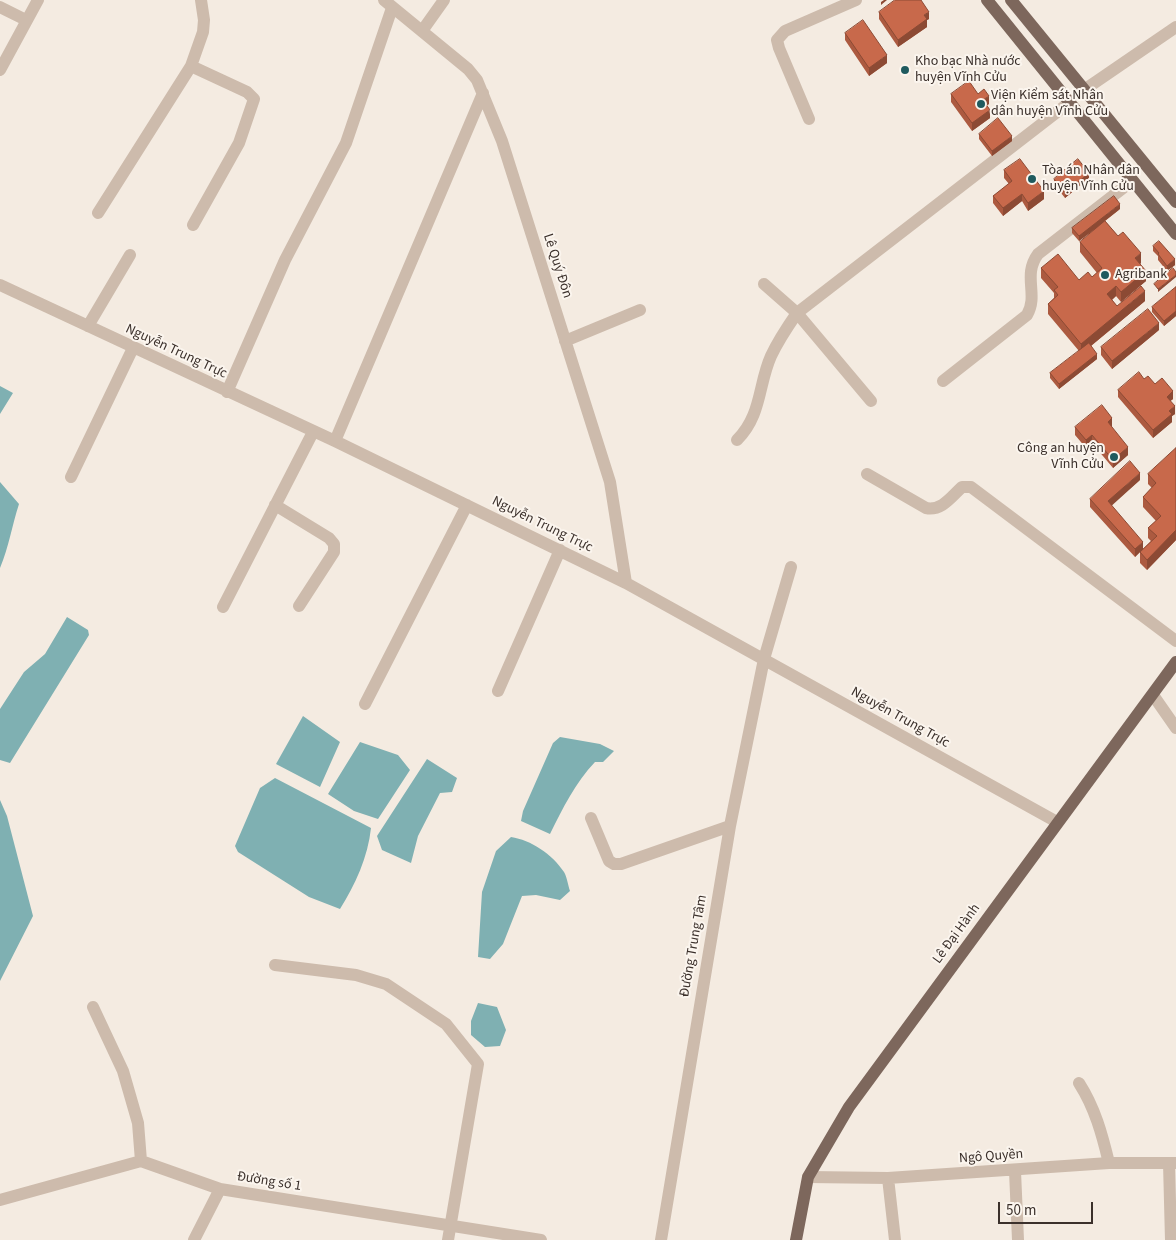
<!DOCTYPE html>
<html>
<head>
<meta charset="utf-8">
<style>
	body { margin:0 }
	#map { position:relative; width:1176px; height:1240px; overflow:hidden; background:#f4ebe1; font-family:"Source Sans 3",sans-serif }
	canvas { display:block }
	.scale { position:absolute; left:998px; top:1202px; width:95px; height:22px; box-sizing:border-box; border:2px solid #3b302b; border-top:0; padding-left:6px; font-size:15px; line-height:18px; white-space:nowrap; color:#3b302b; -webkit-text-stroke:4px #fbf5ee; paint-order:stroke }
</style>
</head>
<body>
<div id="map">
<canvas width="1176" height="1240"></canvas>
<div class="scale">50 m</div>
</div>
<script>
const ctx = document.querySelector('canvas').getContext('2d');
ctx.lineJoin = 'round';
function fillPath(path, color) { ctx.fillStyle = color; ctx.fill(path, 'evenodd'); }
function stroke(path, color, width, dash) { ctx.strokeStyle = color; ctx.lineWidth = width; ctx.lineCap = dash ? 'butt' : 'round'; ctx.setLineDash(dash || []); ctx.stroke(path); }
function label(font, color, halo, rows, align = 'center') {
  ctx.font = font + ' "Source Sans 3",sans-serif'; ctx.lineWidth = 4; ctx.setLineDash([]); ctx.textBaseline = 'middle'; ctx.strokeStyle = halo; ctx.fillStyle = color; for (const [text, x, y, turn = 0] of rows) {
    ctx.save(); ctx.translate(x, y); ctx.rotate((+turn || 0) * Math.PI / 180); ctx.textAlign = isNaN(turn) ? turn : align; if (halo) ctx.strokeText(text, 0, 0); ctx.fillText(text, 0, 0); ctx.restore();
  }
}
fillPath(new Path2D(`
	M 0,386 L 13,393 L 0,414 Z
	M 0,482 L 19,504 C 12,525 9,547 0,568 Z
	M 67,617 L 88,630 L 89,635 L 10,763 L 0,760 L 0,709 L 24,672 L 45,654 Z
	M 303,716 L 340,742 L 320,787 L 276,764 Z
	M 560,737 L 600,744 L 614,751 L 603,762 L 595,762 C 575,783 563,808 550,834 L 521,821 L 523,811 L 553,743 Z
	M 360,742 L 398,755 L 410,770 L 378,819 L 354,811 L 328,794 Z
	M 427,759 L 457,778 L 452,792 L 440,793 L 418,836 L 411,863 L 382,850 L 377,836 Z
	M 275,778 L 371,828 C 368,857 355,885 340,909 L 309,897 L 238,852 L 235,846 L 260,788 Z
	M 0,800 L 7,816 L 33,916 L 0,981 Z
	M 511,837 C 531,840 552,854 564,872 C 567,877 568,885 570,891 L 560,900 L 536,895 L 522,896 L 503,944 L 490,959 L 478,957 L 482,892 L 496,851 Z
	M 478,1003 L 497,1007 L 506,1030 L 500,1046 L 485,1047 L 471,1035 L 471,1021 Z`), '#7fb0b2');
stroke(new Path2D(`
	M 384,0 L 468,69 L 477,80 L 502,141 L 610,482 L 626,583
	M 0,7 L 26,20
	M 422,31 L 444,0
	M 191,66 L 247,92 L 254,99 L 239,143 L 193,225
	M 0,70 L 38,0
	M 1084,90 L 1176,27
	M 809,119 L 779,48 L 777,40 L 785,31 L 856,0
	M 98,213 L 191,66 L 203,32 L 204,20 L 201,0
	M 764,284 L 797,313 L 871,401
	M 0,285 L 335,441 L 626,583 L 1057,822
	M 88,326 L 130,255
	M 565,341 L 640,310
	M 943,381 L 1027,315 C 1039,294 1022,276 1038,254 L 1132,181
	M 227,392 L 285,260 L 346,143 L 392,8
	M 737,440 C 762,415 758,385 771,356 C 778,341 788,326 797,313 L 1070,102
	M 335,441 L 483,93
	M 867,474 L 926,508 C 942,511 951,497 962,487 L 971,487 L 1176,641
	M 71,477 L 133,348
	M 275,505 L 329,538 L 334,544 L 334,552 L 299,606
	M 223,607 L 313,432
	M 498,691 L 560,550
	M 1153,695 L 1176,728
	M 365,704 L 467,505
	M 591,818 L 609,861 L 614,864 L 621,864 L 730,826
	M 275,965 L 356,975 L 386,984 L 446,1024 L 478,1064 L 448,1240
	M 93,1007 L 123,1071 L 138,1123 L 141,1161
	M 1079,1083 C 1095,1108 1102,1134 1109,1163
	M 1169,1163 L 1171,1240
	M 1015,1171 L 1018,1240
	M 808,1177 L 888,1178 L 1109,1163 L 1176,1163
	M 888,1178 L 895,1240
	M 0,1200 L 141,1161 L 220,1189 L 541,1240
	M 194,1240 L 220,1189
	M 661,1240 L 730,826 L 764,659 L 791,567`), '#cdbbac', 12);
stroke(new Path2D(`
	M 987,0 L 1176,234
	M 1011,0 L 1176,202
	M 796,1240 L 808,1177 L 849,1107 L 1176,662`), '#7d675c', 12);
fillPath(new Path2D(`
	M 879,12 L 929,19 L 927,20 L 927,27 L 898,47 L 879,19 Z
	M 845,33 L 887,63 L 869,76 L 845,40 Z
	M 951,94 L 978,94 L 989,104 L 986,105 L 990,118 L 972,131 L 951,102 Z
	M 979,134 L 1012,141 L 992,156 L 979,139 Z
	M 1004,170 L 1044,199 L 1028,211 L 1022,201 L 1003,216 L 993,203 L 993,196 L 1009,184 L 1004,178 Z
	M 1089,178 L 1065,198 L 1054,184 L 1054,179 Z
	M 1120,209 L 1105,221 L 1141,263 L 1140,264 L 1146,281 L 1121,302 L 1116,296 L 1112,300 L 1117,306 L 1145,301 L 1091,346 L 1097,359 L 1059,389 L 1050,378 L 1050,373 L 1079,351 L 1048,314 L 1048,304 L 1054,298 L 1054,293 L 1041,278 L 1041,268 L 1079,280 L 1092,277 L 1097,273 L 1080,252 L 1080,242 L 1094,230 L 1079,241 L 1072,233 L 1072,228 Z
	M 1153,246 L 1175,265 L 1167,271 L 1158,260 L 1158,256 L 1153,251 Z
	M 1176,287 L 1176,316 L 1164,326 L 1152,312 L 1152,307 Z
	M 1159,330 L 1112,369 L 1101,355 L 1101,347 Z
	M 1144,379 L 1155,384 L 1173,399 L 1170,401 L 1175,414 L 1172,416 L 1172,422 L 1153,438 L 1118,397 L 1118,390 Z
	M 1111,426 L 1128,455 L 1113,468 L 1092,443 L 1086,448 L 1075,435 L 1075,427 L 1112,426 Z
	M 1176,448 L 1176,540 L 1147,570 L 1140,563 L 1140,552 L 1151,541 L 1148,538 L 1148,528 L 1156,521 L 1143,507 L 1143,497 L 1152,488 L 1148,484 L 1148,474 Z
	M 1140,480 L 1111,505 L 1143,549 L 1135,557 L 1090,507 L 1090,499 Z`), '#ac5a40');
fillPath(new Path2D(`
	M 884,0 L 887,0 L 881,5 L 881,2 Z
	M 929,12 L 929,19 L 927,20 L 927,27 L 898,47 L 898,40 L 924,15 Z
	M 887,55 L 887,63 L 869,76 L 869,68 Z
	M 989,96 L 989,104 L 983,108 L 983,100 Z
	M 990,110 L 990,118 L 972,131 L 972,123 Z
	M 1012,136 L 1012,141 L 992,156 L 992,151 Z
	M 1089,173 L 1089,178 L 1065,198 L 1065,193 Z
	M 1044,191 L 1044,199 L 1028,211 L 1028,203 Z
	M 1022,194 L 1022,201 L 1003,216 L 1003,208 Z
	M 1120,204 L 1120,209 L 1079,241 L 1079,236 Z
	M 1141,253 L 1141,263 L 1135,268 L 1135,258 Z
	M 1175,259 L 1175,265 L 1167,271 L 1167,266 Z
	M 1146,271 L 1146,281 L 1121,302 L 1121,292 Z
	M 1176,275 L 1176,277 L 1158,292 L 1158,289 Z
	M 1116,286 L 1116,296 L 1107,304 L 1107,294 Z
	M 1145,291 L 1145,301 L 1081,354 L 1081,344 Z
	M 1176,311 L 1176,316 L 1164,326 L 1164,321 Z
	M 1159,323 L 1159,330 L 1112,369 L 1112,361 Z
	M 1097,354 L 1097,359 L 1059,389 L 1059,384 Z
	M 1173,391 L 1173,399 L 1167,404 L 1167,397 Z
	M 1175,406 L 1175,414 L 1172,416 L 1172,422 L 1153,438 L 1153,430 L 1169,411 Z
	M 1112,418 L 1112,426 L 1108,429 L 1108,422 Z
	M 1092,435 L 1092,443 L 1086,448 L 1086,440 Z
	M 1128,447 L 1128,455 L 1113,468 L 1113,460 Z
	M 1140,473 L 1140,480 L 1108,509 L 1108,501 Z
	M 1176,530 L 1176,540 L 1147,570 L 1147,560 Z
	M 1143,542 L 1143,549 L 1135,557 L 1135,549 Z`), '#8c4a34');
const building = new Path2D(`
	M 895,0 L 921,0 L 929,12 L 924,15 L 927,19 L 898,40 L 879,12 Z
	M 863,20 L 887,55 L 869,68 L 845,33 Z
	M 969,81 L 978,94 L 984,89 L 989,96 L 983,100 L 990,110 L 972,123 L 951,94 Z
	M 998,118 L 1012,136 L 992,151 L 979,134 Z
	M 1020,159 L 1044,191 L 1028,203 L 1022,194 L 1003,208 L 993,196 L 1012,181 L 1004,170 Z
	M 1078,159 L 1089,173 L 1065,193 L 1054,179 Z
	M 1114,196 L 1120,204 L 1079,236 L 1072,228 Z
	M 1105,221 L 1118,236 L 1123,232 L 1141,253 L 1135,258 L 1146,271 L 1121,292 L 1116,286 L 1107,294 L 1117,306 L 1141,286 L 1145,291 L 1081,344 L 1048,304 L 1058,295 L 1054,290 L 1058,287 L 1041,268 L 1058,254 L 1079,280 L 1088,272 L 1092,277 L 1102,268 L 1080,242 Z
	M 1159,241 L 1175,259 L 1167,266 L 1158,254 L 1159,253 L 1153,246 Z
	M 1173,268 L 1176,272 L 1176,275 L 1158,289 L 1154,284 Z
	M 1176,287 L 1176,311 L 1164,321 L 1152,307 Z
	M 1148,309 L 1159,323 L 1112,361 L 1101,347 Z
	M 1089,343 L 1097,354 L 1059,384 L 1050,373 Z
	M 1139,372 L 1144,379 L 1148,376 L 1155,384 L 1162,378 L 1173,391 L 1167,397 L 1175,406 L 1169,411 L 1172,414 L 1153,430 L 1118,390 Z
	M 1102,405 L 1112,418 L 1108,422 L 1128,447 L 1113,460 L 1092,435 L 1086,440 L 1075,427 Z
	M 1176,448 L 1176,530 L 1147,560 L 1140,552 L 1157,536 L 1148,528 L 1161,516 L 1143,497 L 1156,483 L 1148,474 Z
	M 1130,461 L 1140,473 L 1108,501 L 1143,542 L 1135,549 L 1090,499 Z`);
fillPath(building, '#c8694b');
stroke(building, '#8c4a34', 1);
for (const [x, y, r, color] of [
	[905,70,5,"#1f5a5e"],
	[981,104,5,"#1f5a5e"],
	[1032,179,5,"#1f5a5e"],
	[1105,275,5,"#1f5a5e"],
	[1114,457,5,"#1f5a5e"]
]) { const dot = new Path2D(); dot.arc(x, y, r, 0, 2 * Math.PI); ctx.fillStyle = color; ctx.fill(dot); stroke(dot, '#fbf5ee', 2); }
label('14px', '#3b302b', '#fbf5ee', [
	["Kho bạc Nhà nước",915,62],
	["huyện Vĩnh Cửu",915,78],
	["Viện Kiểm sát Nhân",991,96],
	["dân huyện Vĩnh Cửu",991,112],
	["Tòa án Nhân dân",1042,171],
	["huyện Vĩnh Cửu",1042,187],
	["Agribank",1115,275],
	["Công an huyện",1104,449,"right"],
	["Vĩnh Cửu",1104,465,"right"]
], 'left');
label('14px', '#3b302b', '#fbf5ee', [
	["Lê Quý Đôn",557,266,72],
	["Nguyễn Trung Trực",176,352,25],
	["Nguyễn Trung Trực",542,525,26],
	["Nguyễn Trung Trực",900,718,29],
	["Lê Đại Hành",957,934,-54],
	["Đường Trung Tâm",694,946,-80],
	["Ngô Quyền",991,1157,-4],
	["Đường số 1",269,1182,9]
]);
</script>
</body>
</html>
